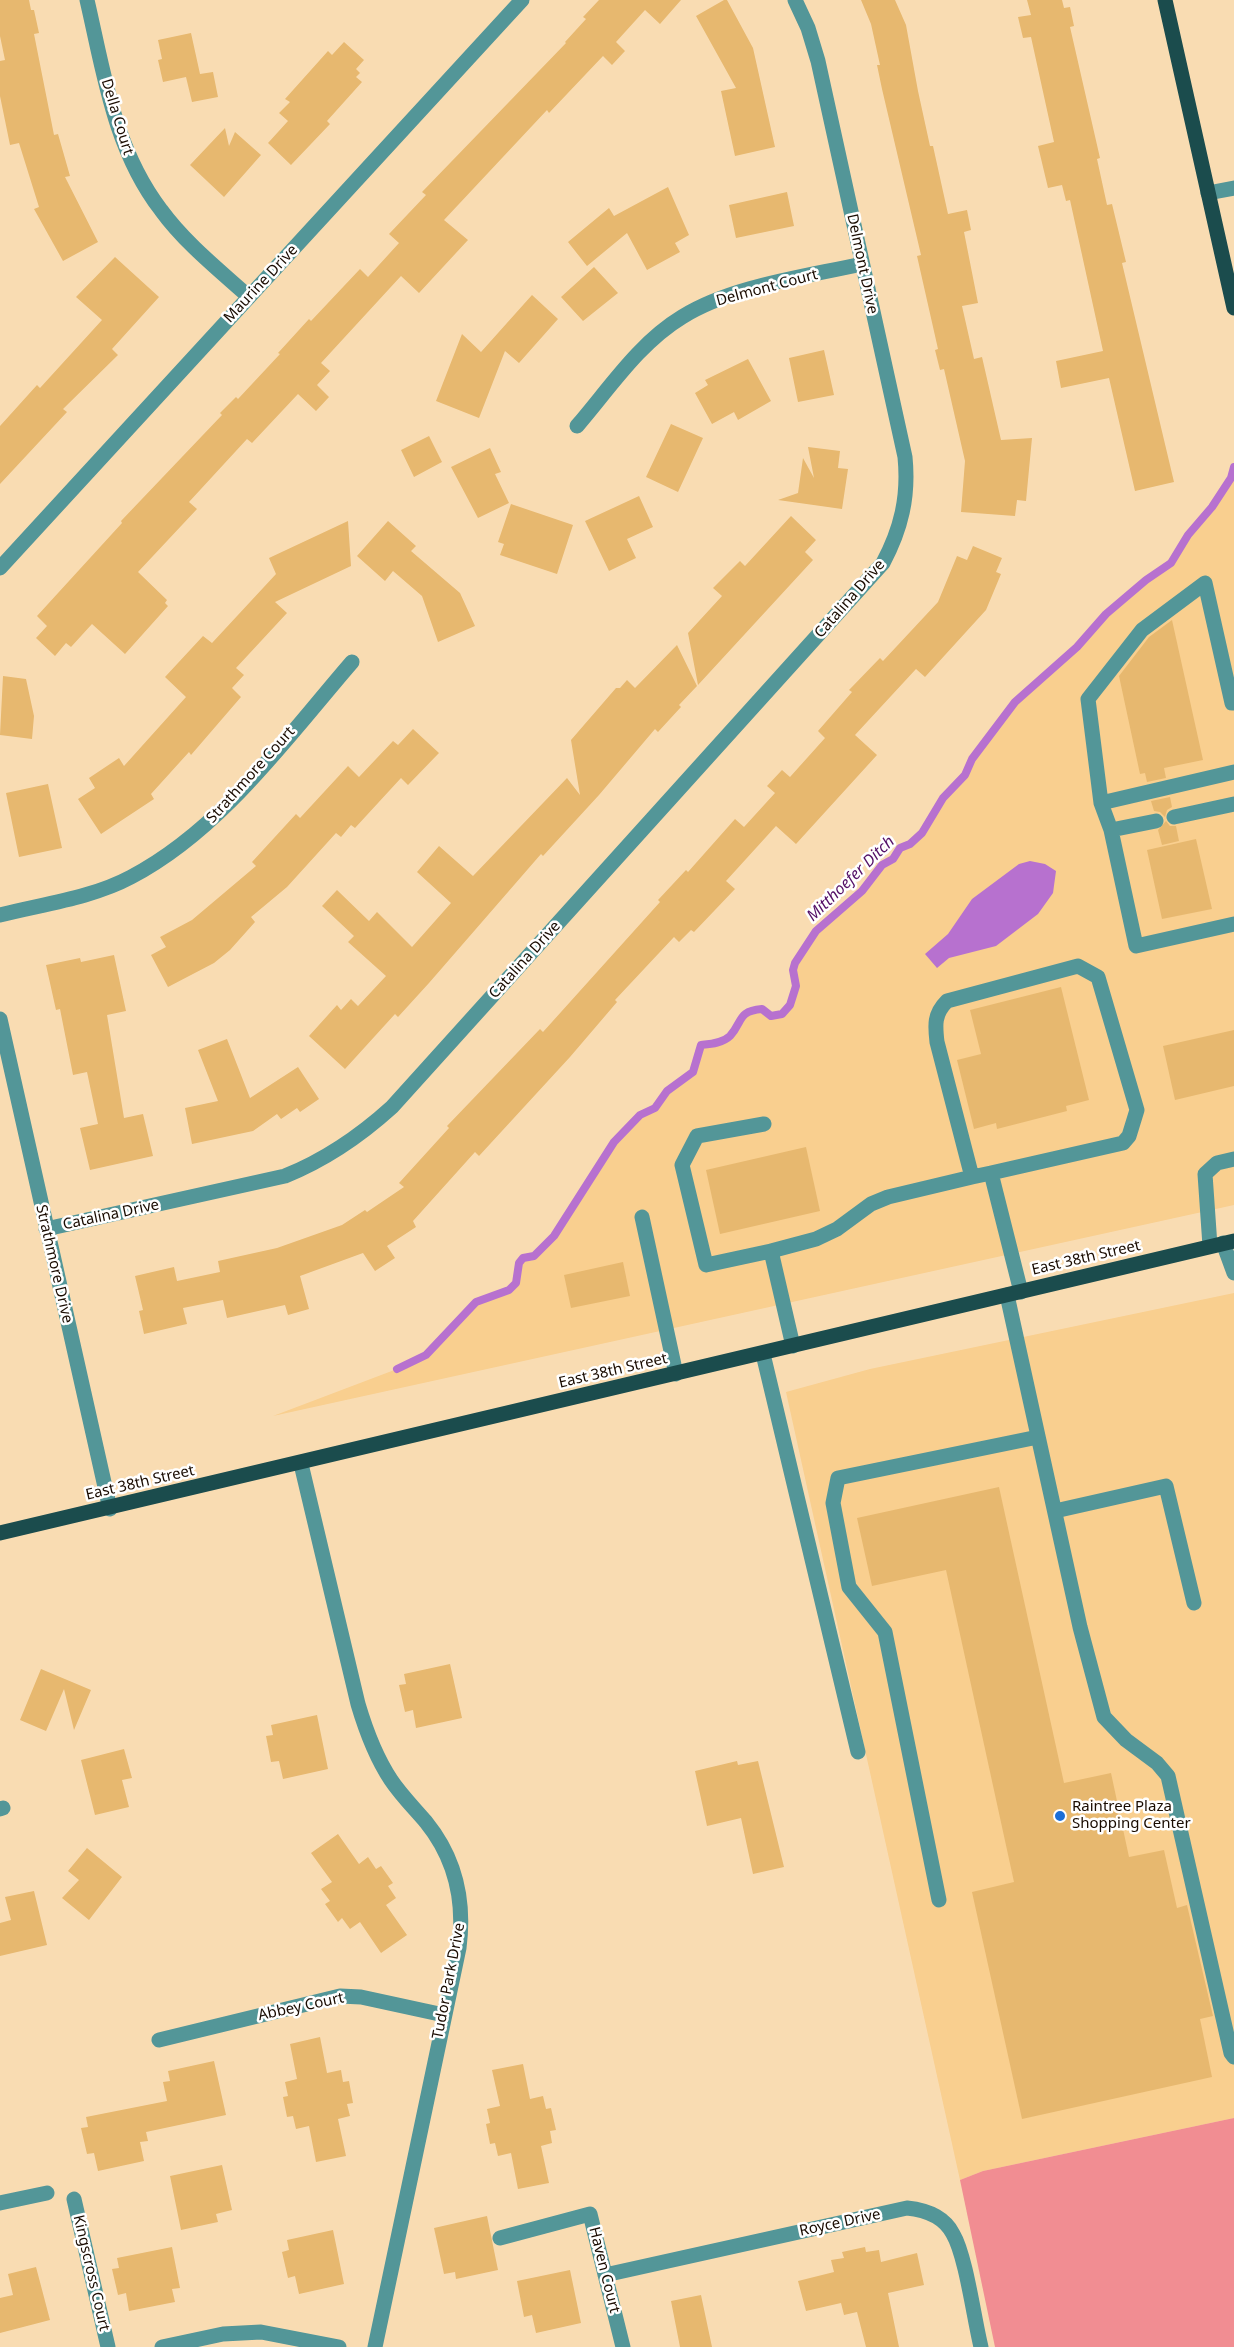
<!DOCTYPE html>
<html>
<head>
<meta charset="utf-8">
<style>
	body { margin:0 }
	canvas { display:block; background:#f9dcb2 }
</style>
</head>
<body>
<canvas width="1234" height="2347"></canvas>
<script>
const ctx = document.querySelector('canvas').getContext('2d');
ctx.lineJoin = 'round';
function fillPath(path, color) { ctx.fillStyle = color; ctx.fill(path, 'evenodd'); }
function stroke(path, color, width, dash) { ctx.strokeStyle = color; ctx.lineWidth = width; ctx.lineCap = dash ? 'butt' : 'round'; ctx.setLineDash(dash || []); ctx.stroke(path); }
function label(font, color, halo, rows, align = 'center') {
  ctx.font = font + ' "Noto Sans",sans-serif'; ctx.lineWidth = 5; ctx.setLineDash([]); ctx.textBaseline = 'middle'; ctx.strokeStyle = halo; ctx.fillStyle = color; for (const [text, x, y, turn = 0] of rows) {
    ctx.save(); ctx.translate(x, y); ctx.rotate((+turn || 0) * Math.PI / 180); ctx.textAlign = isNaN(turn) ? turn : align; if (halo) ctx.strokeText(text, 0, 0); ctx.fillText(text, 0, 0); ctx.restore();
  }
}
fillPath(new Path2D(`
	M 1234,467 L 1234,1205 L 273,1416 L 397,1369 L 426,1355 L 476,1302 L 509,1290 L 516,1284 L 519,1263 L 523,1258 L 534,1256 L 554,1236 L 614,1142 L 640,1115 L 655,1108 L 667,1091 L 693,1072 L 701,1045 L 721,1041 L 730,1036 L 739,1018 L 752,1010 L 762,1009 L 771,1016 L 782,1014 L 790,1005 L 796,986 L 793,970 L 795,963 L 816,931 L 862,891 L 882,865 L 893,859 L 900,848 L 910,844 L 922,833 L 943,798 L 965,775 L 972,759 L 1015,702 L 1077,647 L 1106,614 L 1146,580 L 1171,563 L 1188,535 L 1212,507 L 1231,478 Z
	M 1234,1293 L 1234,2118 L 983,2171 L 960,2180 L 786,1392 L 870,1369 Z`), '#f9cf8f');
fillPath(new Path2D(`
	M 1234,2118 L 1234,2347 L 995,2347 L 960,2180 L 983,2171 Z`), '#f18d92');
fillPath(new Path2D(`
	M 1030,861 L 1045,864 L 1056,871 L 1053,893 L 1038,914 L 996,946 L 949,958 L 937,968 L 925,954 L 948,934 L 972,899 L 1019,864 Z`), '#b771cf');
stroke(new Path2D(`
	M 397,1369 L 426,1355 L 476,1302 L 509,1290 L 516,1283 L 519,1263 L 523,1258 L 534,1256 L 554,1236 L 614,1142 L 640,1115 L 655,1108 L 667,1091 L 693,1072 L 701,1045 C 710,1044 723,1043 730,1036 C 743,1022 737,1011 762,1009 L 771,1016 L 782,1014 L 790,1005 L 796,986 L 793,970 L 795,963 L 816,931 L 862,891 L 882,865 L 893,859 L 900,848 L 910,844 L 922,833 L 943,798 L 965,775 L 972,759 L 1015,702 L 1077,647 L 1106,614 L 1146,580 L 1171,563 L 1188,535 L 1212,507 L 1231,478 L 1234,467`), '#b771cf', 8);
fillPath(new Path2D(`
	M 0,0 L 29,0 L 31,10 L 34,10 L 39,33 L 34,34 L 54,135 L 58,134 L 70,176 L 65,177 L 98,242 L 63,261 L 34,209 L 39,207 L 19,143 L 10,145 L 0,96 L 0,61 L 5,60 L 0,36 Z
	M 599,0 L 681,0 L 660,24 L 645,10 L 616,42 L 625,51 L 612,65 L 603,56 L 549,113 L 547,110 L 444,220 L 468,240 L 419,293 L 401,276 L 321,363 L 330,371 L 317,385 L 329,397 L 316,411 L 298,394 L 252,443 L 247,439 L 189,502 L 197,509 L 138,572 L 167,600 L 165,603 L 168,606 L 125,654 L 92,624 L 71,647 L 66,643 L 55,656 L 36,638 L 47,626 L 37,616 L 122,523 L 121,521 L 222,415 L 220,413 L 236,397 L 238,399 L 280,354 L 278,353 L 309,319 L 311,321 L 360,269 L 368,277 L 399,243 L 389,234 L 426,195 L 422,192 L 566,43 L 565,42 L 586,19 L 583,17 Z
	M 724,0 L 727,0 L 753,48 L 775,147 L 735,156 L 721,91 L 736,88 L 696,16 Z
	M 861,0 L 895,0 L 906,25 L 918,91 L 930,146 L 933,146 L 948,214 L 967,210 L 971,230 L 964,232 L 978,303 L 962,306 L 974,359 L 982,357 L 1001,440 L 1032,438 L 1026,501 L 1017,500 L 1015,516 L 961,512 L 965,461 L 944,369 L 940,370 L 935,350 L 938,349 L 917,256 L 921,255 L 882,89 L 877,65 L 880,65 L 871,24 Z
	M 1027,0 L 1062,0 L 1064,8 L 1070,7 L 1074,26 L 1070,27 L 1100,158 L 1097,159 L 1107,205 L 1112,204 L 1126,262 L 1122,263 L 1174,482 L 1135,491 L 1109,378 L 1061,388 L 1056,361 L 1103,351 L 1070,200 L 1066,201 L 1062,185 L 1048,188 L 1038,146 L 1054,142 L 1031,37 L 1023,38 L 1018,17 L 1031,15 Z
	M 191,33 L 200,74 L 213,72 L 218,97 L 192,102 L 186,77 L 163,82 L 158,60 L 162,59 L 158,40 Z
	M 344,42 L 364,60 L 356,69 L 360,73 L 356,77 L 362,82 L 327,121 L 330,124 L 291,165 L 268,143 L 288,121 L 279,113 L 290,102 L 285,99 L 328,51 L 332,55 Z
	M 225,128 L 229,146 L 235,132 L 261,155 L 224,197 L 190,165 Z
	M 668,187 L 689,235 L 675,243 L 680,252 L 647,270 L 627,233 L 587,266 L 568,242 L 609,208 L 614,216 Z
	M 787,192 L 794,226 L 736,238 L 729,205 Z
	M 115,257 L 159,297 L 112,349 L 118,355 L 63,409 L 67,412 L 0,484 L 0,426 L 37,385 L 40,388 L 102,320 L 76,297 Z
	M 594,267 L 618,293 L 583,321 L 561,297 Z
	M 532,295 L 558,319 L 519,363 L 505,351 L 479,418 L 436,401 L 462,334 L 481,352 Z
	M 824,350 L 834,395 L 798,402 L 789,358 Z
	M 748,359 L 771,401 L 738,420 L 734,412 L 712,424 L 695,393 L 708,385 L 705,380 Z
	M 671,424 L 703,438 L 678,492 L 646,477 Z
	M 429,436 L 442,462 L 414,477 L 401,450 Z
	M 808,447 L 840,451 L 838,468 L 848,469 L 842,509 L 778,500 L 798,493 L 803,458 L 814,478 Z
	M 490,448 L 501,472 L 495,474 L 509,503 L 478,518 L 451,467 Z
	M 639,496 L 653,527 L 627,539 L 636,558 L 609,571 L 585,521 Z
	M 511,504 L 573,525 L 557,574 L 500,555 L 504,544 L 498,542 Z
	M 791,516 L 816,540 L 805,552 L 813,560 L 698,685 L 688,633 L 722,596 L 713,588 L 740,561 L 745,566 Z
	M 348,521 L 351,566 L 275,602 L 287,613 L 236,668 L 244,675 L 232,688 L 241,697 L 191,755 L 189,752 L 151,794 L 154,799 L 101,834 L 78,799 L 95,788 L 89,778 L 119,758 L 124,766 L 186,697 L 165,677 L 203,636 L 212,643 L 276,574 L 269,558 Z
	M 388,521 L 416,546 L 411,551 L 460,593 L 475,626 L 438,642 L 422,596 L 393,571 L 385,581 L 357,556 Z
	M 973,546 L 1002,558 L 996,572 L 1001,574 L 986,610 L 925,677 L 916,669 L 855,735 L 877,755 L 796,844 L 776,826 L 726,881 L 735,889 L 694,932 L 691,930 L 679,942 L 674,937 L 615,1000 L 617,1002 L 570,1057 L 479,1156 L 475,1152 L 413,1221 L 416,1227 L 387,1246 L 395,1258 L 375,1271 L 363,1253 L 300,1276 L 309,1309 L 288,1315 L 285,1305 L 227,1318 L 223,1300 L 183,1308 L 187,1324 L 144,1334 L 139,1311 L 143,1310 L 135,1276 L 174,1267 L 177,1281 L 220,1272 L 218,1261 L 277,1248 L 342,1225 L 365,1210 L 367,1212 L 404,1187 L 399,1183 L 449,1128 L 447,1126 L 540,1029 L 543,1032 L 660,902 L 658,900 L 686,870 L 688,872 L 735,819 L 744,827 L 775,793 L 767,786 L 782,770 L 790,777 L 825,738 L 818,731 L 852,692 L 849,690 L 880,658 L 883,661 L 938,602 L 957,556 L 967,560 Z
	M 1172,620 L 1203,760 L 1164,768 L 1166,778 L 1147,782 L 1145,773 L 1140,774 L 1119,676 L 1149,637 Z
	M 677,645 L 697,686 L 679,705 L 681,707 L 658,732 L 655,729 L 599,795 L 543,856 L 541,854 L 429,983 L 398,1017 L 395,1014 L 345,1069 L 309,1036 L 337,1005 L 341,1010 L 351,999 L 358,1006 L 386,976 L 348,942 L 354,936 L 322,906 L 337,890 L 369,921 L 377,912 L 412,947 L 451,903 L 417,872 L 439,846 L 473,876 L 567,778 L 580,795 L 571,740 L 616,688 L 620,688 L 627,680 L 635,688 Z
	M 3,676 L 26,679 L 34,716 L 32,739 L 0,735 Z
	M 413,729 L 439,753 L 408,785 L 401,778 L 355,828 L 351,825 L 341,837 L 336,833 L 287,887 L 251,917 L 255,922 L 230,950 L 214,963 L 168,987 L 151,955 L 166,947 L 160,937 L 192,920 L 256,866 L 252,862 L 296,814 L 300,818 L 348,766 L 359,777 L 393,741 L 398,745 Z
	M 48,784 L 62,848 L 19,857 L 6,793 Z
	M 1170,797 L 1172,807 L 1167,810 L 1165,817 L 1160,812 L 1154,811 L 1151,801 Z
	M 1166,821 L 1170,826 L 1176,826 L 1179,841 L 1162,845 L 1158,830 Z
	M 1196,839 L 1212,909 L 1162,919 L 1147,850 Z
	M 114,955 L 126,1011 L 107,1015 L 124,1118 L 143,1114 L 153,1156 L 90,1170 L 80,1128 L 98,1124 L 87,1072 L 73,1075 L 60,1009 L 56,1010 L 46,965 L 80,958 L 81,962 Z
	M 1061,987 L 1089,1100 L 1066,1106 L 1067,1111 L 997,1129 L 996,1123 L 974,1129 L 957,1060 L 981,1054 L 970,1010 Z
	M 1234,1030 L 1234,1086 L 1175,1100 L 1163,1046 Z
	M 227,1039 L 250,1098 L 298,1067 L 319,1099 L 300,1112 L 297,1108 L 281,1119 L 277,1114 L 253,1131 L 192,1144 L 185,1108 L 218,1101 L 198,1050 Z
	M 806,1147 L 820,1211 L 720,1234 L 706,1170 Z
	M 623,1262 L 630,1296 L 571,1308 L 564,1275 Z
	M 999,1487 L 1064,1783 L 1111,1773 L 1129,1857 L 1164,1850 L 1177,1908 L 1187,1905 L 1213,2016 L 1200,2019 L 1212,2077 L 1022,2119 L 972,1892 L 1014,1882 L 946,1570 L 872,1586 L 857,1518 Z
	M 450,1664 L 462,1718 L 416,1728 L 413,1710 L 405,1712 L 399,1685 L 406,1684 L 404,1674 Z
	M 41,1669 L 91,1690 L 74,1730 L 64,1689 L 46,1731 L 20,1720 Z
	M 317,1715 L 328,1769 L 283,1779 L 279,1761 L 271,1762 L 266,1736 L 273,1735 L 271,1725 Z
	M 124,1749 L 132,1778 L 122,1780 L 129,1807 L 95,1815 L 81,1760 Z
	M 737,1761 L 738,1765 L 758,1761 L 784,1867 L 753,1874 L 741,1818 L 707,1826 L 695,1771 Z
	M 338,1834 L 359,1864 L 368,1857 L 376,1869 L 381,1866 L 393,1883 L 388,1886 L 396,1898 L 386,1905 L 407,1935 L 381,1953 L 360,1922 L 350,1929 L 342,1918 L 338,1922 L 325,1904 L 330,1901 L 321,1889 L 332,1882 L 311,1853 Z
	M 87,1848 L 122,1877 L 89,1920 L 62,1898 L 79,1880 L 68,1871 Z
	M 34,1891 L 47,1945 L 0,1956 L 0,1923 L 11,1920 L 5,1897 Z
	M 320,2037 L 327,2073 L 341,2070 L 343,2082 L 349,2081 L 353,2103 L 347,2104 L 350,2116 L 338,2119 L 346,2156 L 316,2162 L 309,2126 L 296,2129 L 293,2116 L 287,2117 L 283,2097 L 288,2096 L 285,2082 L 297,2079 L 290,2044 Z
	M 214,2061 L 226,2115 L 146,2132 L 148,2141 L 140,2142 L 144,2161 L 98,2171 L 94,2153 L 87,2154 L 81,2128 L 88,2127 L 86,2117 L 167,2101 L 163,2082 L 170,2081 L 168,2071 Z
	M 523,2064 L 530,2099 L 543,2096 L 546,2109 L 551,2108 L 556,2130 L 550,2131 L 552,2143 L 541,2146 L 549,2183 L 518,2189 L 511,2153 L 498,2156 L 495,2143 L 490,2144 L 486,2124 L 490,2123 L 487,2109 L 500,2106 L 492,2070 Z
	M 222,2165 L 232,2210 L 216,2214 L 218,2222 L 181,2230 L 170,2176 Z
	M 487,2216 L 498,2270 L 456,2279 L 455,2272 L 444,2274 L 434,2228 Z
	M 333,2230 L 344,2284 L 299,2294 L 295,2276 L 288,2278 L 282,2252 L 289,2250 L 287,2240 Z
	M 172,2247 L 180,2288 L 172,2289 L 175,2302 L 129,2311 L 126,2293 L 118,2295 L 112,2269 L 119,2268 L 117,2258 Z
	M 865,2247 L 866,2252 L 879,2250 L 881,2262 L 917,2253 L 924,2285 L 888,2293 L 899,2347 L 866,2347 L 857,2312 L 844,2315 L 841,2303 L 806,2311 L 798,2281 L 834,2272 L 831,2260 L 844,2258 L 842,2252 Z
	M 36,2267 L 50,2320 L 0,2333 L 0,2298 L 13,2295 L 8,2274 Z
	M 570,2270 L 581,2323 L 536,2333 L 532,2315 L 524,2317 L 517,2281 Z
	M 701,2295 L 712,2347 L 680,2347 L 671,2301 Z`), '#e7b86f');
stroke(new Path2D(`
	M 87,0 C 104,73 114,149 161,210 C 185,243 219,270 249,297
	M 1208,193 L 1234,188
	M 577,426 C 609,389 639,343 682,317 C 732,286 804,277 862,264
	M 0,568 L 522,0
	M 1101,803 L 1234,772
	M 1174,817 L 1234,804
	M 1156,821 L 1111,830 L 1136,946 L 1234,924
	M 1111,830 L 1101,803 L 1088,699 L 1142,630 L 1205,583 L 1232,703 L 1234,703
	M 0,915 C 43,904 92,898 131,877 C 221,830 287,737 352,662
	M 0,1019 L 110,1509
	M 764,1124 L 697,1136 L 682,1165 L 706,1265 L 771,1251
	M 991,1173 L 972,1177 L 937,1042 C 935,1025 934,1014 947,1001 L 1078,966 L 1098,977 L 1137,1110 L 1129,1136 L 1123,1143 L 991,1173 L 1021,1292
	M 642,1217 L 676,1374
	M 46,1229 L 285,1176 C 325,1160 360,1136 392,1107 L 883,563 C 901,529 909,497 905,457 L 818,61 L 808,28 L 795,0
	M 1223,1243 L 1234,1273
	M 1210,1246 L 1205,1174 L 1217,1163 L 1234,1159
	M 1007,1295 L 1080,1627 L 1104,1717 L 1126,1740 L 1157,1763 L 1168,1776 L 1231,2053 L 1234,2057
	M 793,1346 L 771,1251 L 816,1239 L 837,1229 L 871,1204 L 888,1197 L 972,1177
	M 763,1354 L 858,1752
	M 301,1464 L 358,1704 C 366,1731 375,1756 391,1780 C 401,1795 414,1808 426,1822 C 456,1859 465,1902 459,1948 L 375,2347
	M 1055,1511 L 1166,1486 L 1194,1603
	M 0,1809 L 3,1808
	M 939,1900 L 885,1632 L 849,1587 L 833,1503 L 838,1478 L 1038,1437
	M 159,2040 L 340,1996 L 361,1997 L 444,2015
	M 74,2199 L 108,2347
	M 0,2203 L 47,2193
	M 500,2238 L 590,2214 L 623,2347
	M 605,2275 L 907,2208 C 926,2210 944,2216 953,2234 C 966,2256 974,2319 981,2347
	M 162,2347 L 223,2334 L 261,2332 L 339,2347`), '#539698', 15);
stroke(new Path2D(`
	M 1165,0 L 1234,308
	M 0,1533 L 1234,1241`), '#1b4c4d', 15);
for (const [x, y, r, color] of [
	[1060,1816,6,"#1b6ed8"]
]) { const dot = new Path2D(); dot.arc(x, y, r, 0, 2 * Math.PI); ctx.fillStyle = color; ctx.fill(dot); stroke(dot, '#fff', 2); }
label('15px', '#190b00', '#fff', [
	["Della Court",117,117,73],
	["Delmont Drive",862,264,78],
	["Maurine Drive",261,284,-47],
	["Delmont Court",767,288,-15],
	["Catalina Drive",850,599,-49],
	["Strathmore Court",251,775,-48],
	["Catalina Drive",525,960,-48],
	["Catalina Drive",111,1215,-12],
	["East 38th Street",1086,1258,-13],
	["Strathmore Drive",54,1264,77],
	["East 38th Street",613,1371,-13],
	["East 38th Street",140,1483,-13],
	["Tudor Park Drive",449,1981,-79],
	["Abbey Court",301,2007,-12],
	["Royce Drive",840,2223,-12],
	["Haven Court",604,2270,76],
	["Kingscross Court",91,2273,77]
]);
label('15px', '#190b00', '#fff', [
	["Raintree Plaza",1072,1807],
	["Shopping Center",1072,1824]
], 'left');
label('italic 16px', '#530f66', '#fff', [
	["Mitthoefer Ditch",851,879,-44]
]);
</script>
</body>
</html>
